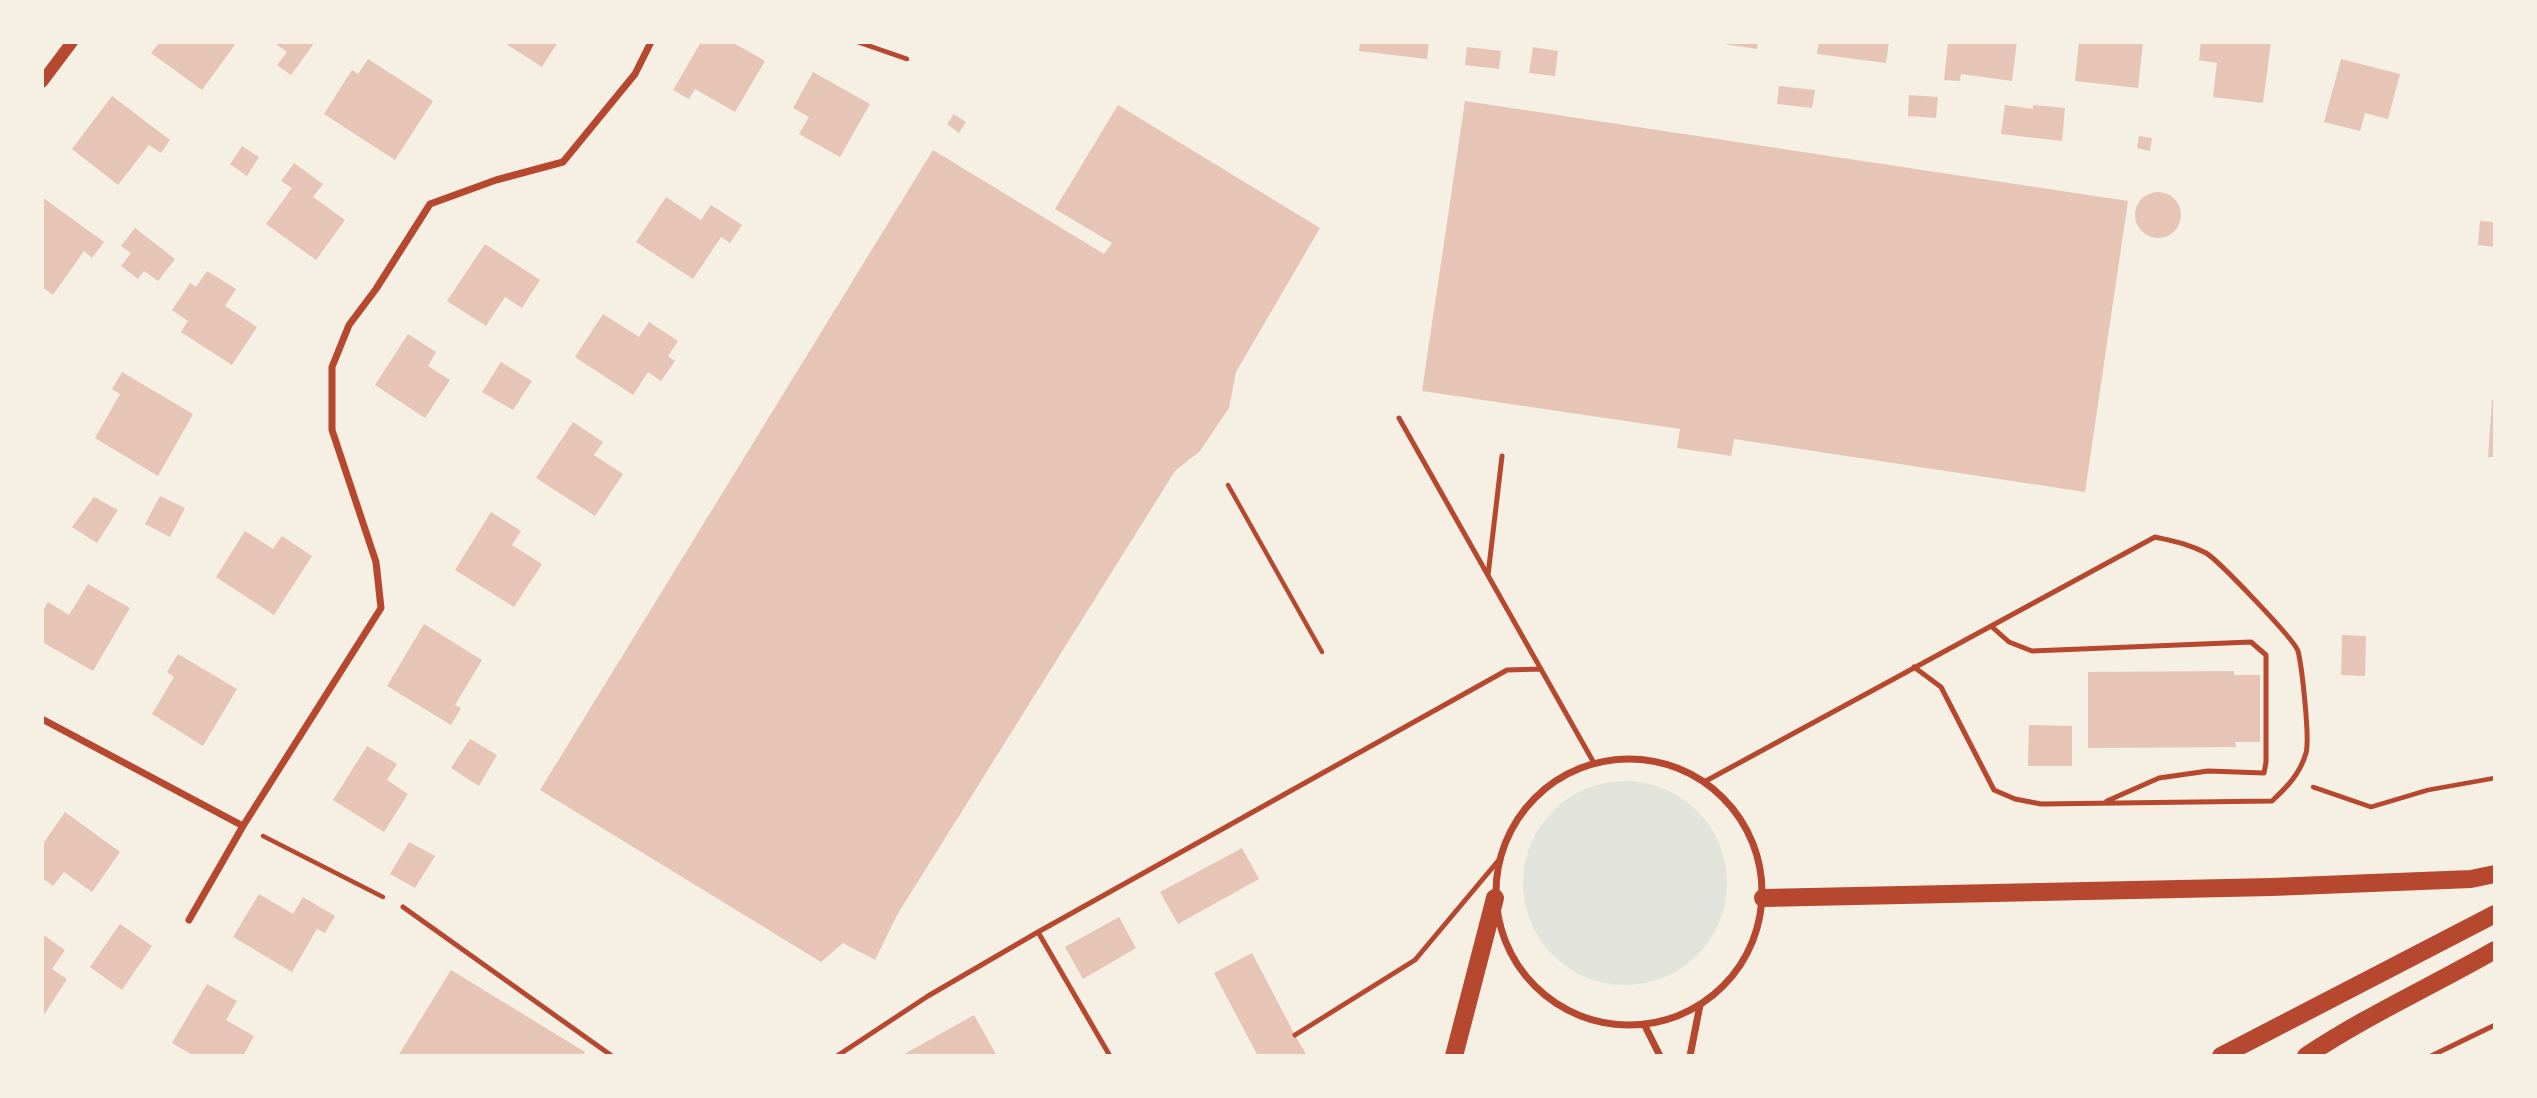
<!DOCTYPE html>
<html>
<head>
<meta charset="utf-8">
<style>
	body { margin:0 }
	#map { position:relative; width:2537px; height:1098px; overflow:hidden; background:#f6efe4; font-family:Quicksand,sans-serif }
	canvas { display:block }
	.frame { position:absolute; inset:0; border:44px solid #f6efe4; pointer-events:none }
</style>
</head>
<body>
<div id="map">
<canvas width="2537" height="1098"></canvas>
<div class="frame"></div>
</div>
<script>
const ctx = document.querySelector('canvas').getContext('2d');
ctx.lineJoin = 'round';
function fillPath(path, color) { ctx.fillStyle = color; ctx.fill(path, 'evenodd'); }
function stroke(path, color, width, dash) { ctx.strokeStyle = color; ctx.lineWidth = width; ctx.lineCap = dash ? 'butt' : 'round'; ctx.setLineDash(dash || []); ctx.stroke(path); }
fillPath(new Path2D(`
	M1523 883a102 102 0 1 1 204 0a102 102 0 1 1-204 0Z`), '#e2e4dc');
fillPath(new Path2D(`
	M 160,42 L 237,42 L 202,90 L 151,53 Z
	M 273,42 L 315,42 L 291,75 L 277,65 L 287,52 Z
	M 503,42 L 558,42 L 542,67 Z
	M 701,42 L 732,42 L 765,61 L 735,112 L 695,89 L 689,99 L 673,90 Z
	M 1360,42 L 1429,42 L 1427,59 L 1359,51 Z
	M 1711,42 L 1758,42 L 1757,49 Z
	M 1819,42 L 1889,42 L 1886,63 L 1817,54 Z
	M 1948,42 L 2017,42 L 2012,81 L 1961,74 L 1960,81 L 1944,80 Z
	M 2079,42 L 2143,42 L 2138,88 L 2075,81 Z
	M 2201,42 L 2271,42 L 2263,103 L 2213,97 L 2217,63 L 2199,60 Z
	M 1467,47 L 1501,51 L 1499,69 L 1465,65 Z
	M 1533,47 L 1558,51 L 1555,76 L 1529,73 Z
	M 368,59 L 433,101 L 395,160 L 324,114 L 352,70 L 358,74 Z
	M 2341,59 L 2400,74 L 2388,119 L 2365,113 L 2360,131 L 2324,122 Z
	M 813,72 L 870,104 L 840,157 L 799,134 L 809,117 L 793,108 Z
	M 1779,86 L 1815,90 L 1812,108 L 1777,104 Z
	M 1909,95 L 1938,97 L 1936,118 L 1908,116 Z
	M 112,96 L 170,140 L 161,153 L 149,145 L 118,185 L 72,149 Z
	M 1465,101 L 2128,201 L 2085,492 L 1734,439 L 1731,456 L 1677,448 L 1680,429 L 1422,391 Z
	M 1118,105 L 1320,228 L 1236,372 L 1229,408 L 1200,451 L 1175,471 L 897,915 L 875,960 L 843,943 L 821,962 L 540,790 L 933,150 L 1104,254 L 1112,243 L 1055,209 Z
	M 2005,105 L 2033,109 L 2033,105 L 2065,108 L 2062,141 L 2001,134 Z
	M 954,114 L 966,122 L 959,133 L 947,124 Z
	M 2139,136 L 2152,138 L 2150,151 L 2137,148 Z
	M 242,146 L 259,157 L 247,176 L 230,164 Z
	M 294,163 L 323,184 L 313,197 L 345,220 L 316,260 L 266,224 L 292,188 L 281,181 Z
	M2135 215a23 23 0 1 1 46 0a23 23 0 1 1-46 0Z
	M 42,197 L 104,242 L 92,258 L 84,251 L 53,295 L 42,287 Z
	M 666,197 L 701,220 L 711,205 L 742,225 L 730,243 L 721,237 L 693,279 L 636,242 Z
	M 2480,221 L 2495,222 L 2495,247 L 2478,245 Z
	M 135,228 L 175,259 L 158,281 L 144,271 L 138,279 L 121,266 L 131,253 L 121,246 Z
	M 485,244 L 540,280 L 522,308 L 505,297 L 486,326 L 447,301 Z
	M 207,271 L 236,289 L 225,306 L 257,327 L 232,365 L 181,332 L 188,321 L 172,310 L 190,283 L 196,287 Z
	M 603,314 L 639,337 L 649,322 L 678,341 L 668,356 L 675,361 L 661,381 L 648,372 L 633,395 L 575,357 Z
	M 408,334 L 436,352 L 428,366 L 450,380 L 425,418 L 375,385 Z
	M 501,362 L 532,381 L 513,410 L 482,392 Z
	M 122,372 L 193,414 L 158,476 L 95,438 L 120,394 L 112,389 Z
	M 2492,400 L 2495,400 L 2495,457 L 2488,457 Z
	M 573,422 L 603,442 L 594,455 L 623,474 L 595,516 L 536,478 Z
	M 160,496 L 185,508 L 170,537 L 145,524 Z
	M 94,497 L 118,510 L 97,543 L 72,527 Z
	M 491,512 L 521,531 L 512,545 L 542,564 L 514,607 L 455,570 Z
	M 245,531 L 273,549 L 282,536 L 312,556 L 274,615 L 216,577 Z
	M 88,584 L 130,608 L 93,671 L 42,642 L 42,613 L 48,602 L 69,615 Z
	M 424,624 L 482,660 L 455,705 L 461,708 L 451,725 L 387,686 Z
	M 2342,635 L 2366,636 L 2365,676 L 2341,675 Z
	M 178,654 L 237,689 L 203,746 L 152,714 L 174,677 L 167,672 Z
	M 2234,671 L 2234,675 L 2260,675 L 2260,742 L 2235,742 L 2236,747 L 2088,748 L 2088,672 Z
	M 2029,725 L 2072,726 L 2072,766 L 2028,766 Z
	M 470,739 L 497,755 L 479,786 L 451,768 Z
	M 367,746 L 397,764 L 387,780 L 408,794 L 384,832 L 333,800 Z
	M 65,812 L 120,852 L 92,892 L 64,872 L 53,886 L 42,878 L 42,845 Z
	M 409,842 L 435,856 L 415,888 L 390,874 Z
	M 1242,848 L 1259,879 L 1178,924 L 1160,892 Z
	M 259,894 L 293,914 L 303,897 L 335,916 L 325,933 L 317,929 L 292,972 L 233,937 Z
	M 1119,917 L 1136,948 L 1083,979 L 1065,947 Z
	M 120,924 L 152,946 L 122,990 L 90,967 Z
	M 42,934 L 65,950 L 52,969 L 67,979 L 42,1018 Z
	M 1252,953 L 1295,1035 L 1307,1056 L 1258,1056 L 1214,973 Z
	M 451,970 L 585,1052 L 583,1056 L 398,1056 Z
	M 207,984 L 237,1001 L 226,1020 L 254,1036 L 243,1056 L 194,1056 L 172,1043 Z
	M 974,1015 L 997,1056 L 901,1056 Z`), '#e6c5b7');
stroke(new Path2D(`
	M 858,42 L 907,59
	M 1228,485 L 1322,652
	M 2313,787 L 2371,807 L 2428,790 L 2495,778
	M 263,836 L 383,897`), '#b5482f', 4.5);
stroke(new Path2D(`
	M 1399,418 L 1594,763
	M 1488,575 L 1502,456
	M 1991,626 L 2009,642 L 2032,651 L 2251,642 L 2266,655 L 2266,762 L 2264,773 L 2208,771 L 2159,778 L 2107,801
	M 1704,782 L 2155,537 C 2172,541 2189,544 2206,553 C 2218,560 2294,639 2298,651 C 2302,667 2310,739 2306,753 C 2300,774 2287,787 2272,801 L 2041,804 L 2015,799 L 1994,790 L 1941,687 L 1914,667
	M 403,907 L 612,1056
	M 1295,1035 L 1415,960 L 1498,861
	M 837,1056 L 928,996 L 1038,932
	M 1110,1056 L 1038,932 L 1507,670 L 1541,669
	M 2431,1056 L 2495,1025`), '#b5482f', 5);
stroke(new Path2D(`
	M 42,719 L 243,826
	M1496 892a133 133 0 1 1 266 0a133 133 0 1 1-266 0Z
	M 189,920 L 243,826 L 381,608 L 376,562 L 332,430 L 332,367 L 349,325 L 376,289 L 430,204 L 496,180 L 563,162 L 635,74 L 651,42
	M 1644,1024 L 1660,1056
	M 1690,1056 L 1700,1005`), '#b5482f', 7);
stroke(new Path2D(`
	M 42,82 L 72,42`), '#b5482f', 12);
stroke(new Path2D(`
	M 1763,898 L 2272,887 L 2471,879 L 2495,874
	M 1454,1056 L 1495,898
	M 2221,1056 L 2495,914
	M 2306,1056 C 2366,1016 2432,986 2495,950`), '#b5482f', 18);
</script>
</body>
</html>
